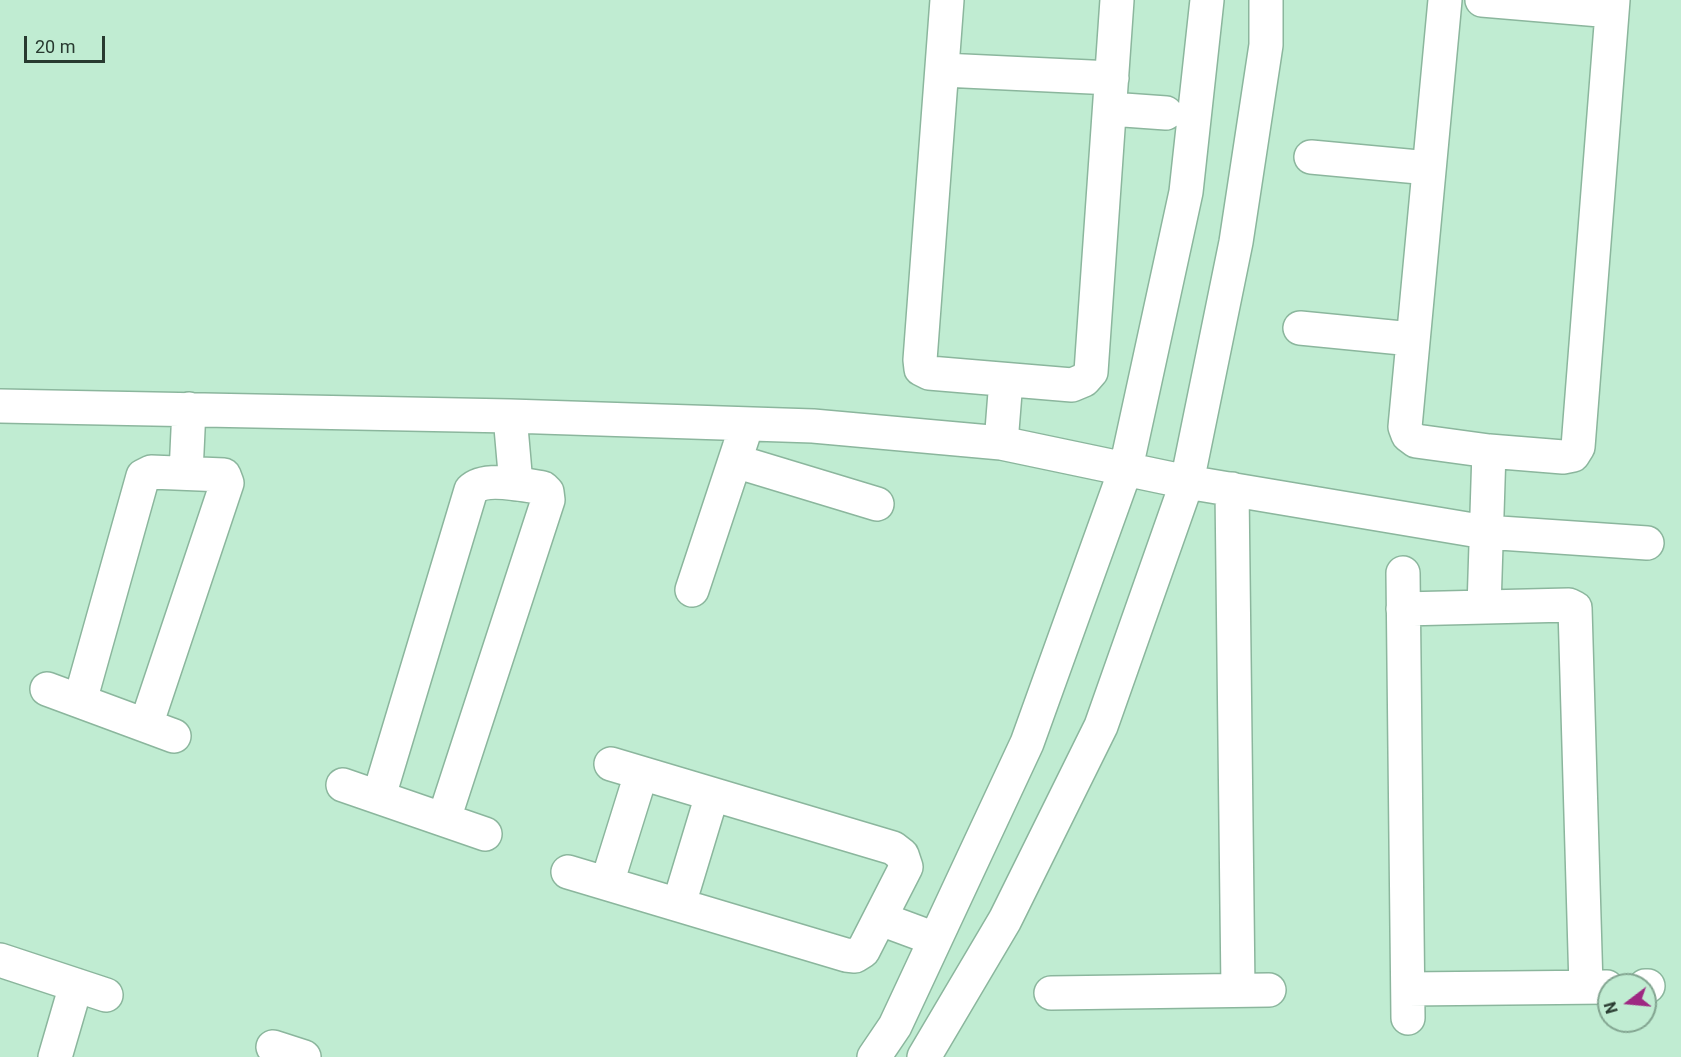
<!DOCTYPE html>
<html>
<head>
<meta charset="utf-8">
<style>
	body { margin:0 }
	#map { position:relative; width:1681px; height:1057px; overflow:hidden; background:#c0ecd2; font-family:Roboto,sans-serif }
	canvas { display:block }
	.north { position:absolute; left:1597px; top:973px; width:60px; height:60px; box-sizing:border-box; background:#c0ecd2; border:2px solid #83a591; border-radius:50%; rotate:254deg; font-size:16px; font-weight:700; line-height:24px; text-align:center; color:#283a30 }
	.north::after { content:''; display:block; margin:auto; width:21px; height:27px; background:#9e2882; clip-path:polygon(50% 0,100% 100%,50% 72%,0 100%) }
	.scale { position:absolute; left:24px; top:36px; width:81px; height:27px; box-sizing:border-box; border:3px solid #283a30; border-top:0; padding-left:8px; font-size:18px; line-height:21px; white-space:nowrap; color:#283a30; -webkit-text-stroke:4px #c0ecd2; paint-order:stroke }
</style>
</head>
<body>
<div id="map">
<canvas width="1681" height="1057"></canvas>
<div class="north">N</div>
<div class="scale">20 m</div>
</div>
<script>
const ctx = document.querySelector('canvas').getContext('2d');
ctx.lineJoin = 'round';
function stroke(path, color, width, dash) { ctx.strokeStyle = color; ctx.lineWidth = width; ctx.lineCap = dash ? 'butt' : 'round'; ctx.setLineDash(dash || []); ctx.stroke(path); }
const minor = new Path2D(`
	M 947,0 L 920,360 L 921,369 L 929,373 L 1072,385 L 1084,380 L 1091,372 L 1117,0
	M 1445,0 L 1405,427 L 1408,435 L 1416,441 L 1489,451 L 1563,457 L 1573,455 L 1578,447 L 1613,0
	M 1482,0 L 1612,11
	M 943,70 L 1112,78
	M 1110,109 L 1166,113
	M 1311,157 L 1429,168
	M 1300,328 L 1412,339
	M 0,406 L 510,416 L 813,426 L 1001,443 L 1187,482 L 1485,532 L 1647,543
	M 510,416 L 516,484
	M 1001,443 L 1006,380
	M 735,461 L 877,504
	M 186,473 L 189,409
	M 1232,489 L 1238,990
	M 1403,573 L 1408,1018
	M 692,590 L 747,424
	M 1484,607 L 1489,451
	M 1403,609 L 1569,605 L 1575,608 L 1586,987
	M 47,689 L 174,736
	M 80,701 L 143,476 L 151,472 L 224,475 L 227,483 L 146,725
	M 343,785 L 485,834
	M 379,796 L 471,490 C 484,476 525,485 543,488 L 547,492 L 548,500 L 444,819
	M 568,872 L 846,955 L 855,956 L 863,951 L 906,867 L 902,855 L 893,848 L 611,764
	M 607,883 L 641,774
	M 679,904 L 712,795
	M 881,919 L 935,939
	M 0,960 L 106,995
	M 1645,986 L 1648,986
	M 1408,989 L 1607,987
	M 1051,993 L 1269,990
	M 273,1047 L 304,1057
	M 55,1057 L 76,985
	M 874,1057 L 895,1026 L 1027,743 L 1126,468 L 1186,192 L 1207,0
	M 924,1057 L 1005,920 L 1101,726 L 1187,482 L 1236,242 L 1266,45 L 1266,0`);
stroke(minor, '#8bb69d', 36);
stroke(minor, '#fff', 33);
</script>
</body>
</html>
